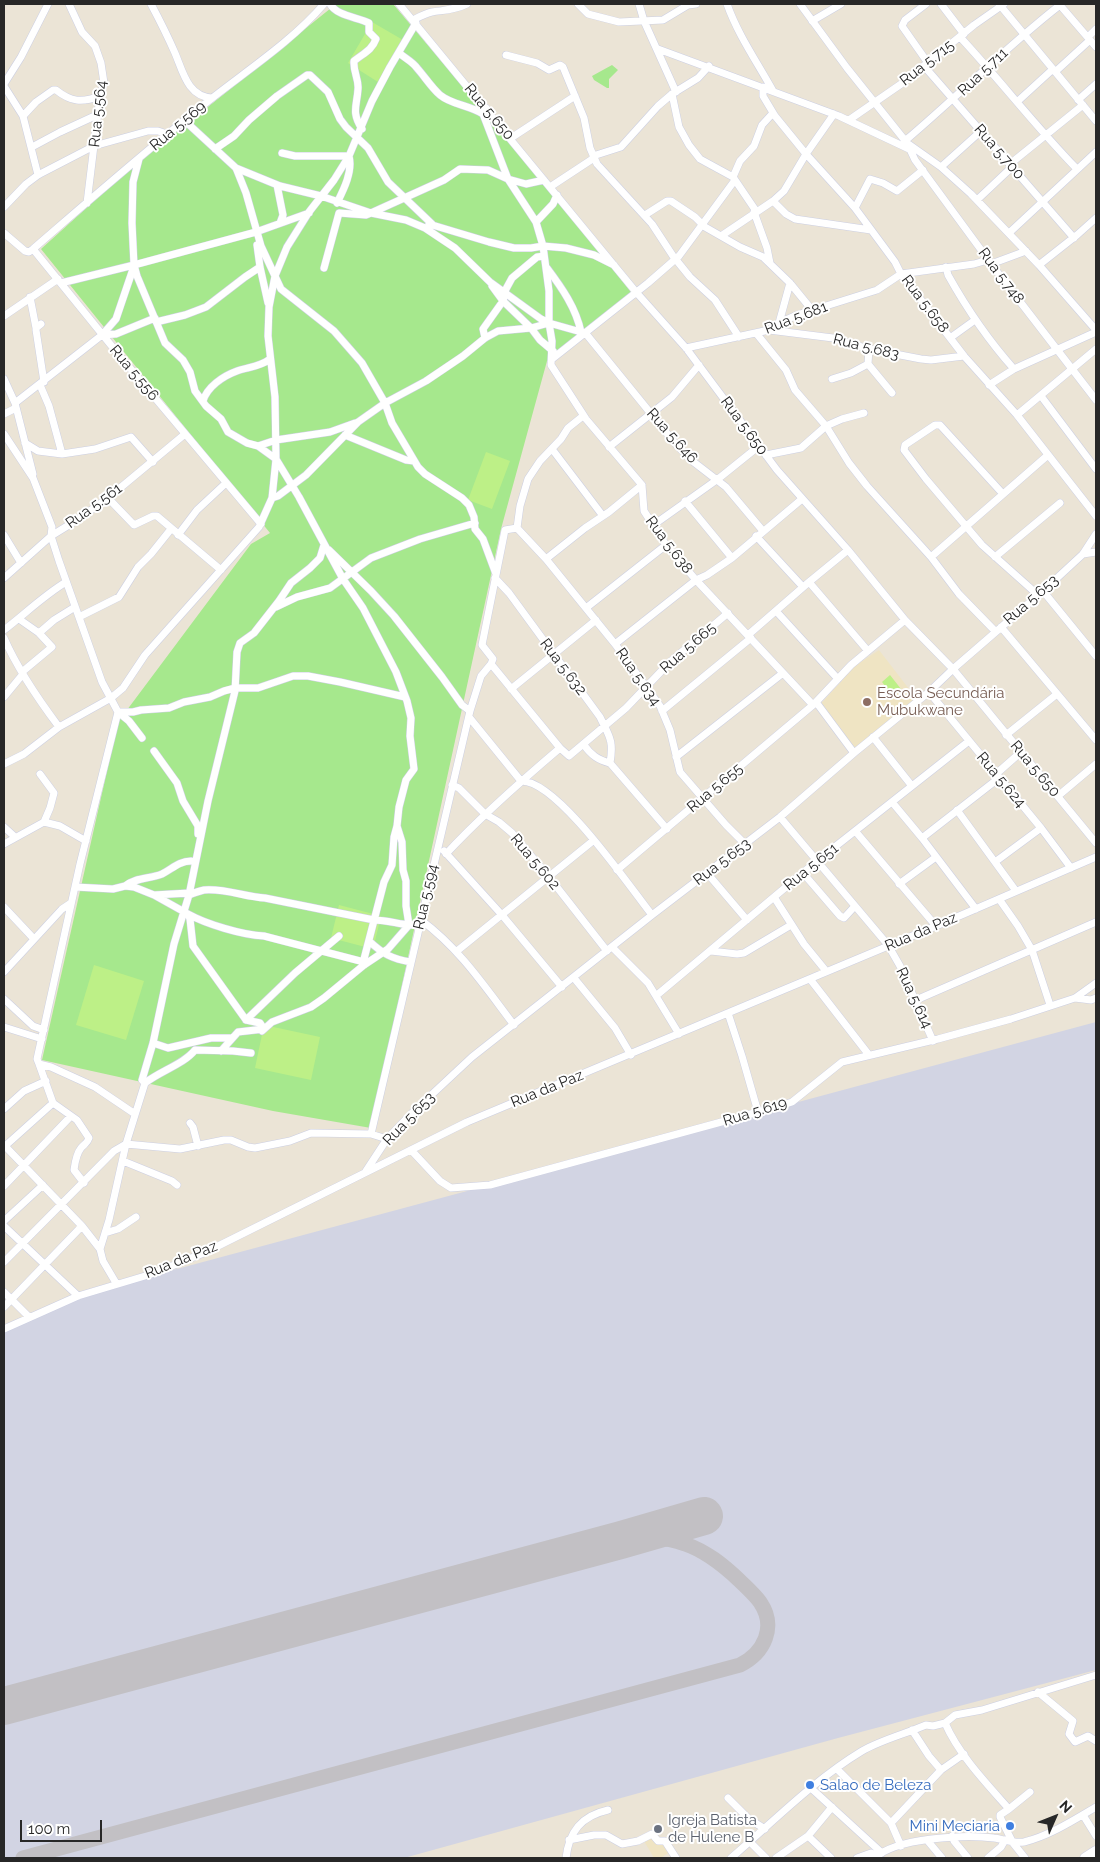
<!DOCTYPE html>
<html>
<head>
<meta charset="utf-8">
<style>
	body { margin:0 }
	#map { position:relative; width:1100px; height:1862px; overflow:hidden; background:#ebe4d6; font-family:Raleway,sans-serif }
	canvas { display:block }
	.frame { position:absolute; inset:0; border:5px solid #272727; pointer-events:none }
	.north { position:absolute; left:1030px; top:1792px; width:50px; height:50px; -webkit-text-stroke:4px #fff; paint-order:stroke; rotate:46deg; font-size:14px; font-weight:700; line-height:20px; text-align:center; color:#272727 }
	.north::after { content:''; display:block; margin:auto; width:18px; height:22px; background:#272727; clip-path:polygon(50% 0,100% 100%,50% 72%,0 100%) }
	.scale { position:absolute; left:20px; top:1820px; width:82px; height:22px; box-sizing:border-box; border:2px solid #272727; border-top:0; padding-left:6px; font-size:15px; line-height:18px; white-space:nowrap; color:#272727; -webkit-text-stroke:4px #fff; paint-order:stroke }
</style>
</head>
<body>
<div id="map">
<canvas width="1100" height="1862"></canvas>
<div class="frame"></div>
<div class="north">N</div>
<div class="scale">100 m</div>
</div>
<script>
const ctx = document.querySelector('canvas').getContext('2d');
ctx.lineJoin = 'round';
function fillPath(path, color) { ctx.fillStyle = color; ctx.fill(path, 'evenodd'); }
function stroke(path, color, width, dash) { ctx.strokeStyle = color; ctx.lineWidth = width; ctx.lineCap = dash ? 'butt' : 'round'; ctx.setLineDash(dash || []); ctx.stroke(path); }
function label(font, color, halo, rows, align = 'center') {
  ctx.font = font + ' Raleway,sans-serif'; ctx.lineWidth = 4; ctx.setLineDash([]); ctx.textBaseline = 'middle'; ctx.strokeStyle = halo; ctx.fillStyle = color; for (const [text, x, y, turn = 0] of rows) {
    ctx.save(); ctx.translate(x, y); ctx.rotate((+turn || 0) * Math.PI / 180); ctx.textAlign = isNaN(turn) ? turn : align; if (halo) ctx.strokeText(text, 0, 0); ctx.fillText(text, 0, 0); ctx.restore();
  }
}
fillPath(new Path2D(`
	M 879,650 L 916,698 L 852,750 L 819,706 L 855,666 Z
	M 653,1835 L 663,1842 L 670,1852 L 662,1857 L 654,1858 L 644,1841 Z`), '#efe4c3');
fillPath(new Path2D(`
	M 1096,1022 L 1096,1670 L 838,1738 L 404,1858 L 4,1858 L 4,1330 L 95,1291 Z`), '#d2d4e3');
fillPath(new Path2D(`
	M 336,4 L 393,4 L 557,198 L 634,296 L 547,361 L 501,529 L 371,1128 L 273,1111 L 42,1060 L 118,722 L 251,544 L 270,533 L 41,249 L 122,176 Z
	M 612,65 L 618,70 L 609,79 L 609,88 L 607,88 L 594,80 L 592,76 Z`), '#a6e88d');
fillPath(new Path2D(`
	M 372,22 L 403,40 L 378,82 L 348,63 Z
	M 486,452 L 510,461 L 492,509 L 468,500 Z
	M 890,675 L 901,689 L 893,696 L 882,682 Z
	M 339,905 L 381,916 L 373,949 L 331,938 Z
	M 94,965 L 144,981 L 126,1040 L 76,1025 Z
	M 264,1025 L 320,1037 L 311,1080 L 255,1068 Z`), '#bdf087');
stroke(new Path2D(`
	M 23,1858 L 740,1665 C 764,1653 777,1627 760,1602 C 754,1594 746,1587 739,1580 C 723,1565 706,1551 685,1544 C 664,1536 643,1537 621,1540`), '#c2c0c4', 15);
stroke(new Path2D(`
	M 4,1706 L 621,1540 L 704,1516`), '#c2c0c4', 38);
const street = new Path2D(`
	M 69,4 L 82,32 L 95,46 L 101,63 L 104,83 L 100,96 L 87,203
	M 151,4 C 159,19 168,37 175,53 C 183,72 188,97 212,98
	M 330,4 C 337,16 357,17 369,23 L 369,32 L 376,39 C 372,50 364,53 354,61 C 353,72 359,79 358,89 C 357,106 351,112 362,129
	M 399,4 L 636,292 L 686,348 L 777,470 L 848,550 L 905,620 L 953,669 L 1096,843
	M 578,4 L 588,14 L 619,22 L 663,20 L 688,5 L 696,4
	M 639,4 L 644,21 L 676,92
	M 727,4 C 738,35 757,62 773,91
	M 800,4 L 847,68 L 907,143 L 941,167 L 971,194 L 1039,265 L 1096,330
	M 926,4 L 905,20 L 902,26 L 928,63
	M 941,4 L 964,34
	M 999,4 L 1096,121
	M 1059,4 L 1096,47
	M 413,20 C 419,17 426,13 432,12 C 445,10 455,10 467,4
	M 812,21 L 841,4
	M 960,37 C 1000,80 1036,127 1077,169
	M 1088,37 L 1096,29
	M 658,49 L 839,116 L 909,149
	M 399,53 C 405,58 413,62 417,68 C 425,77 431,87 440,95 C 452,105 469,105 483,114
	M 506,55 L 537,63 L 549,70 L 560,65 L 563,67 L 584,118 L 590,148 L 597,164 L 652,224 L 673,256 L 690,277 L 715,300 L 739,337
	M 924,66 L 1074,238
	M 1055,72 L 1090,40
	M 4,84 L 21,57 L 48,4
	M 4,86 L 23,116 L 38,175
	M 763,87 L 763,96 L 775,116 L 806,154 L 855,208 L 895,262 L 901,274 L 964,356 L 1017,415 L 1096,516
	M 672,94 L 679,127 L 689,145 L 700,159 L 733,177 L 756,211
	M 1078,100 L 1096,84
	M 1018,101 L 1053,69
	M 486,108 L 483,114 L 508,179 L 536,222 L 543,246 L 549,291 L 549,323 L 552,341 L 551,365 L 586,419 L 642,485 L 644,511 L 666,545 L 696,580 L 813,705 L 816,702
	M 23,116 L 36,102 L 53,90 L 56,90 C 71,102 82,103 100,96
	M 849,120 L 904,82 L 974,25 L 1004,4
	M 185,121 L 236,168 L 246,193 L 261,246 L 281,289 L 334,331 L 362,363 L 385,403 L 392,423 L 418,467 L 425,474 L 462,498 L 469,505 L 474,517 L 475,529 L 483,539 L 496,574
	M 511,138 L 575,96
	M 906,140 C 958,96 1006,47 1060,5
	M 907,143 L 915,160 L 1001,277 L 1096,400
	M 32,147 L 60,132 L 99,114
	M 215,149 L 234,136 L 249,120 L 277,96 L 307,75 L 310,75 L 328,92 L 340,119 L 346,127 L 368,148 L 388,182 L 432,224
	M 282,153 L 295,156 L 349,156
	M 593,156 L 621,147 L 658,106 L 672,94 L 698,78 L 709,66
	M 1010,164 L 1083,105
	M 941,167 L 981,131
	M 236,168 L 280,186 L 321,196 L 371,213 L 406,220 L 425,228 L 455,248 L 490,282 L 541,319 L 549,323 L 581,332 L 587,335 L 674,442 L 691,460 L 726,487 L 763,531
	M 733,177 L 740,161 L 754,146 L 762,125 L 773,113
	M 277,185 L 283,215 L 280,223
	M 550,187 L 594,158
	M 977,200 L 1012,167
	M 773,201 L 786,214 L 795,219 L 871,230
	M 337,203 C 344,189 353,171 349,156
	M 4,207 L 26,184 L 38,175 L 94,146 L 148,131 L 158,131 L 167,134
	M 855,208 L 870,179 L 883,183 L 897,191 L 923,170
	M 754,212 L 767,248 L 770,263
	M 645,215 L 667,201 L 671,201 L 695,217 L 705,227 L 740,247 L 763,257 L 790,283 L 812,310
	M 536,222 L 553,204 L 557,195
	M 429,224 L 489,242 L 514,248 L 531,248 L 543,246 L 566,248 L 594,255 L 614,265
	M 4,233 L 25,251 L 29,252 L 33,249 C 92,198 150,147 211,99 C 249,69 292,41 324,4
	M 1009,233 L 1096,152
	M 721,236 L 773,201 L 784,191 L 806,154 L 834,114
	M 257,245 L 260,267 L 268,303
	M 33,249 L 119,355 L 261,524
	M 991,264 L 1026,251
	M 1039,265 L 1077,235 L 1096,218
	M 946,267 L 948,275 C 967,309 988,340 1014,369
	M 324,268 L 339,213 L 366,215 L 371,213 L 444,180 L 460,169 L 488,170 L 508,179 L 526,184 L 544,180
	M 547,268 C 562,288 576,308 581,332
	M 61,283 L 134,265 L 256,232 L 309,213
	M 492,286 L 503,301 L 531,328 L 540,340 L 553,351
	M 30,297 L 36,328
	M 4,316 L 58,279
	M 156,322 L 185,315 L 206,307 L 245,277 L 260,267
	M 779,323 L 790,283
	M 41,324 L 36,328 L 36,330 L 44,382
	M 769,330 L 833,338 L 869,349 L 921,359 L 931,360 L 964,356
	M 756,333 L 786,370 L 795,390 L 826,426 L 849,463 L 867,486 L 931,557 L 959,594 L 995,631
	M 102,335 L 116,334 L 155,318
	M 485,338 L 483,329 L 503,301 L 506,289 L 512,278 L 537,257 L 544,256
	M 950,338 L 975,320
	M 686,348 L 769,330 L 779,323 L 797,315 L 877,290 L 901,274 L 974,264 L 988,260
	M 869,349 L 868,364 L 892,393
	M 552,359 L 648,283 L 679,256 L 735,180
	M 4,379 L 15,403 L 33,474
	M 832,379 L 851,373 L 868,364
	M 40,385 L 49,406 L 62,454
	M 989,385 L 1014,369 L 1096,332
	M 1041,396 L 1096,469
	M 203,401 C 207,387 223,376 237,371 C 248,367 260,367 270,359
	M 15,403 L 102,335 L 116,319 L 134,266
	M 4,414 L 16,408
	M 1017,415 L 1096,349
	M 4,434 L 33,478 L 52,527 L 51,536 L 59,561 L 102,682 L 118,712 L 80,864 L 37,1059 L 39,1064 L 51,1067 L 95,1087 L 135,1114
	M 345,435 L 406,460 L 414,461
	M 25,443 L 38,451 L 62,454 L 95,449 L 131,437 L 153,462
	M 258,446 L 276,440 L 330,432 L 355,423
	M 609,447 L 672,397 L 699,365
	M 552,449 L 603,516
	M 766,455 L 801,448 L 826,426 L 842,419 L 864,413
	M 1003,494 L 940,425 L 935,425 L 905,445 L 904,450 L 926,479 L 982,545 L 1038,595
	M 108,498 L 134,525 L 153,516 L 157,516 L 221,570
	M 272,498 L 278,496 L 306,475 L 358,422 L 385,403 L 426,381 L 463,356 L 485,338 L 498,331 L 531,328 L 549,323
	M 685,501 L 732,558
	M 652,526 L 718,479 L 759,446
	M 517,528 L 520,506 L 528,479 L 540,461 L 561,439 L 568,428 L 583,416
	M 4,535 L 21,563
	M 178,535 L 197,510 L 226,483
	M 756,536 L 803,587
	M 329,550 L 371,591 L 394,616 L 442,677 L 462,705 L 470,711
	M 1083,554 L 1096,552
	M 931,557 L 1048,455
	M 995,557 L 1060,503
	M 546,559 L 585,528 L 609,512 L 642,485
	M 4,578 L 51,536 L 77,520 L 108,498 L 185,434
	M 495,578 L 509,593 L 600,717 C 609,736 614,740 610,763
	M 809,582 L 868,651
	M 1043,591 L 1096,656
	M 276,607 L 297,597 L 330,588 L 371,558 L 420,539 L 475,523
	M 586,608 L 666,545
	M 776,611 L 838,679
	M 79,617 L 119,597 L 138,567 L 151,554 L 171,529
	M 19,619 L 39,633 L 52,647 L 22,672
	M 1001,627 L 1096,740
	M 4,630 C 25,614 43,596 66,582
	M 39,633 L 54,620 L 75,607
	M 748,635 L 809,582 L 848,550
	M 4,638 C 18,670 38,699 59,727
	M 615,644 L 696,580 L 707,575 L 732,558 L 802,499
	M 491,664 L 493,659 L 482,645 L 505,530 L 517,528 L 546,559 L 615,644 L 660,706 L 670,730 L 680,772 L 726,825 L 745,844
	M 491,664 L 560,748
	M 511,689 L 596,620
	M 929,692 L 1041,828 L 1071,868
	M 4,697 L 23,674
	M 816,702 L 851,665 L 905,620
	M 816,702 L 854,753
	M 662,711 L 751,638
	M 118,712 L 133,712 L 141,710 L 169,708 L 184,702 L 210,697 L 224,691 L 235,688 L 258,688 L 293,676 L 308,676 L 340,682 L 405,697
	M 118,712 L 129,721 L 142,738
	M 469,717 L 521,781 C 557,780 629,886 652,915
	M 1006,735 L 1057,694
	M 873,737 L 912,786
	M 584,745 C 591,755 598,760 610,763
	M 154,751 L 177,783 L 183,801 L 198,826 L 198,834
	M 676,757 L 783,673
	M 610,763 L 667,829
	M 4,764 L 24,754 L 59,727 L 111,698 L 123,688 L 145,655 L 259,527 L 272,498 L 276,459 L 258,446 L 247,443 L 228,432 L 221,419 L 206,406 L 195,391 L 190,372 L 183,360 L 165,343 L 137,276 L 134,265 L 132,223 L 133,182 L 139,159
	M 40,774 L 54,793 L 50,808 L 44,822
	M 996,774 L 1021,752
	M 452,785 L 459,788 L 485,814 L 499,822 L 512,833 L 549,877 L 607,951
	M 1058,796 L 1096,764
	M 892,802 L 922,838 L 976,909
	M 957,810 L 1016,891
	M 780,817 L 888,945 L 900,966 L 933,1041
	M 4,827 L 15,837
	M 856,832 L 936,926
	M 922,838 L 999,778
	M 4,844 L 44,822 L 60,826 L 86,841
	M 444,851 L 502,915 L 562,987
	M 446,854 C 481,816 520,782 560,748 L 569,756 L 626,708 L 671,661 L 728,613
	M 995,862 L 1041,828
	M 617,870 L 813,705
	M 707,873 L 747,920
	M 803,873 L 840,916 L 844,918 L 855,906
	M 899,884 L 936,857
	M 125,886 C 136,877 150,879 162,874 C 172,869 179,861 191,861
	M 75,887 L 113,889 L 125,886 L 134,887 L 154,895 L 189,893
	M 154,895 L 188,914 L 190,919 L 193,946 L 246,1020
	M 189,895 C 194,893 199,891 204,890 C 225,888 245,897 265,898 L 374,920 C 387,920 398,924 411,925
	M 774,897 L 804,944 L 826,971
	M 999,899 L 1018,926 L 1032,950 L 1050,1005
	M 4,907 L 34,939
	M 188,914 C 206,924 242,935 264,936 L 364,962
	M 421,920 C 460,949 485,987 514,1025
	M 369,941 C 383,954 392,959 411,962
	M 612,947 L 648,983 L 679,1034
	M 457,951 L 594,840
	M 711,951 L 737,954 L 744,953 L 791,925
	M 364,965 L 364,959 L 384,882 L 392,865 L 394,837 L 397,826 L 399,807 L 406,780 L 414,769 L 410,736 L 411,718 L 407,701 L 396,672 L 363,608 L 343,579 L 299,497 L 276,459 L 275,397 L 268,336 L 269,307 L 275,276 L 287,247 L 309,212 L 334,180 L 349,156 L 372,101 L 390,67 L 416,23
	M 4,972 L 62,909 L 71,903
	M 574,978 L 615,1028 L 631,1055
	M 810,979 L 869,1055
	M 657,995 L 817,861 L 969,741
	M 1075,998 L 1091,1000 L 1096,998
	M 4,999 L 33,1026 L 44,1030
	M 916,1000 L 1096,922
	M 728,1013 L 742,1056 L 758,1112
	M 4,1027 L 42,1039
	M 264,1029 L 260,1023 L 246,1020 L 295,973 L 339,936
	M 262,1031 L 272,1022 L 311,1007 L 324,998 L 364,965 L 388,949 L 409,925 L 406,906 L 406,881 L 403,870 L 402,842 L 397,826
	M 153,1043 L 168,1048 L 211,1038 L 231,1038
	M 221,1051 L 238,1032 L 264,1029
	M 39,1064 L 53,1103 L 77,1120 L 89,1138 C 87,1144 84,1144 81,1148 C 76,1154 75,1163 74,1170 L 84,1183
	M 145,1083 L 142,1080 L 153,1043 L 174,944 L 189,895 L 208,801 L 235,691 L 237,652 L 240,643 L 254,633 L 279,601 L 291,583 L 310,568 L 320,558 L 324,545
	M 145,1083 C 160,1071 184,1064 195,1050 L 233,1051 L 251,1053
	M 4,1109 L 24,1091 L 46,1081
	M 190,1123 L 193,1127 L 198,1146
	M 371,1134 L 470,711 L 481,676 L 491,664
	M 4,1145 L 82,1226 L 100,1249 L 103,1261 L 116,1283
	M 4,1147 L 53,1103
	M 411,1150 L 440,1181 L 451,1188 L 490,1185 L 780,1106 L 792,1102 L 842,1062 L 938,1039 L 1011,1019 L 1075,998 L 1096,983
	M 123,1161 L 172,1181 L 177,1185
	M 366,1171 L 387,1139 L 412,1113 L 472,1057 L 652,915 L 780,817 L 854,753 L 929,692 L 953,669 L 1043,591 L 1083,554 L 1096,534
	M 4,1186 L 71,1116
	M 4,1221 L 43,1185
	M 4,1226 L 78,1296
	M 105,1233 L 118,1229 L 136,1217
	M 100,1249 L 109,1220 L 126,1144 L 145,1083
	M 4,1262 L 114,1151 L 126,1144 L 180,1149 L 224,1140 L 231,1140 L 248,1147 L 255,1148 L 290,1141 L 311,1133 L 371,1134 L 387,1139
	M 4,1292 L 29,1317
	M 4,1307 L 82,1226
	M 4,1329 L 78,1296 L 155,1273 L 206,1252 L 467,1122 L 936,926 L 1096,857
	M 1038,1692 L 1073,1721 L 1069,1734 L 1075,1742 L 1088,1736 L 1096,1741
	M 945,1723 C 959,1755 986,1783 1009,1809 L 1000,1815 L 1000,1817 L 1013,1843 L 1025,1858
	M 912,1730 L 929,1756 L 941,1770
	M 837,1769 L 891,1823 L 901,1846
	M 812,1789 L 882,1853
	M 728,1798 L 749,1819 L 765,1829
	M 1009,1809 L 1030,1792
	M 1083,1815 L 1096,1836
	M 891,1823 L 941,1770 L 964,1754
	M 808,1836 L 831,1858
	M 952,1836 L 954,1841 L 968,1858
	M 569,1840 L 594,1835 L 606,1835 L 622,1844 L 638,1841 L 652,1834 L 658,1841 L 665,1841 L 676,1858
	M 927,1840 L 942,1858
	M 750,1842 L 766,1858
	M 566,1858 C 569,1832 581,1816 608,1810
	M 731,1858 C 773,1822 814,1780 862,1751 C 881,1740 905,1734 926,1725 L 933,1726 L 945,1723 L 955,1715 L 982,1710 L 1096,1675
	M 776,1858 L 808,1836 L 832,1807
	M 857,1858 L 871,1853 L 877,1856
	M 875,1858 C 895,1838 966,1834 994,1838 C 1004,1839 1013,1844 1024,1842 C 1049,1836 1074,1820 1096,1807
	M 988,1858 L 1001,1847 L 1005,1840`);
const secondary = new Path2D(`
	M 1085,1858 L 1096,1851`);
stroke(street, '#cccfe2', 8);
stroke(secondary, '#cccfe2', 11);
stroke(street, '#fff', 7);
stroke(secondary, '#fff', 10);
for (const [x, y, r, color] of [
	[867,702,5,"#8d6e63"],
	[810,1785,5,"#3f7fe0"],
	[1010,1826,5,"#3f7fe0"],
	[658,1829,5,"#6b7280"]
]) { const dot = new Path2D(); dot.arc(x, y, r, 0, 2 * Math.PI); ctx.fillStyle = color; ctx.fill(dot); stroke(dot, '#fff', 2); }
label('15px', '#272727', '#fff', [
	["Rua 5.715",927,63,-38],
	["Rua 5.711",983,72,-43],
	["Rua 5.650",489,112,50],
	["Rua 5.564",98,114,-84],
	["Rua 5.569",178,126,-40],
	["Rua 5.700",999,152,49],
	["Rua 5.748",1001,276,53],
	["Rua 5.658",925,304,53],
	["Rua 5.681",796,318,-21],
	["Rua 5.683",866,347,14],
	["Rua 5.556",134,373,50],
	["Rua 5.650",744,426,54],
	["Rua 5.646",672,436,48],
	["Rua 5.561",94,506,-36],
	["Rua 5.638",669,545,53],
	["Rua 5.653",1031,600,-41],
	["Rua 5.665",688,648,-41],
	["Rua 5.632",563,667,53],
	["Rua 5.634",638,677,55],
	["Rua 5.650",1035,769,50],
	["Rua 5.624",1001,780,50],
	["Rua 5.655",715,788,-40],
	["Rua 5.602",535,862,50],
	["Rua 5.653",722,862,-37],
	["Rua 5.651",811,867,-39],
	["Rua 5.594",426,897,-77],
	["Rua da Paz",921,932,-23],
	["Rua 5.614",914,998,65],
	["Rua da Paz",547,1089,-22],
	["Rua 5.619",755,1112,-17],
	["Rua 5.653",409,1119,-46],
	["Rua da Paz",181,1260,-22]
]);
label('15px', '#785e54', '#fff', [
	["Escola Secundária",877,693],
	["Mubukwane",877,710]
], 'left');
label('15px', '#366cbe', '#fff', [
	["Salao de Beleza",820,1785],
	["Mini Meciaria",1000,1826,"right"]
], 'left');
label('15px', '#5b616d', '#fff', [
	["Igreja Batista",668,1820],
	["de Hulene B",668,1837]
], 'left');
</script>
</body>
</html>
